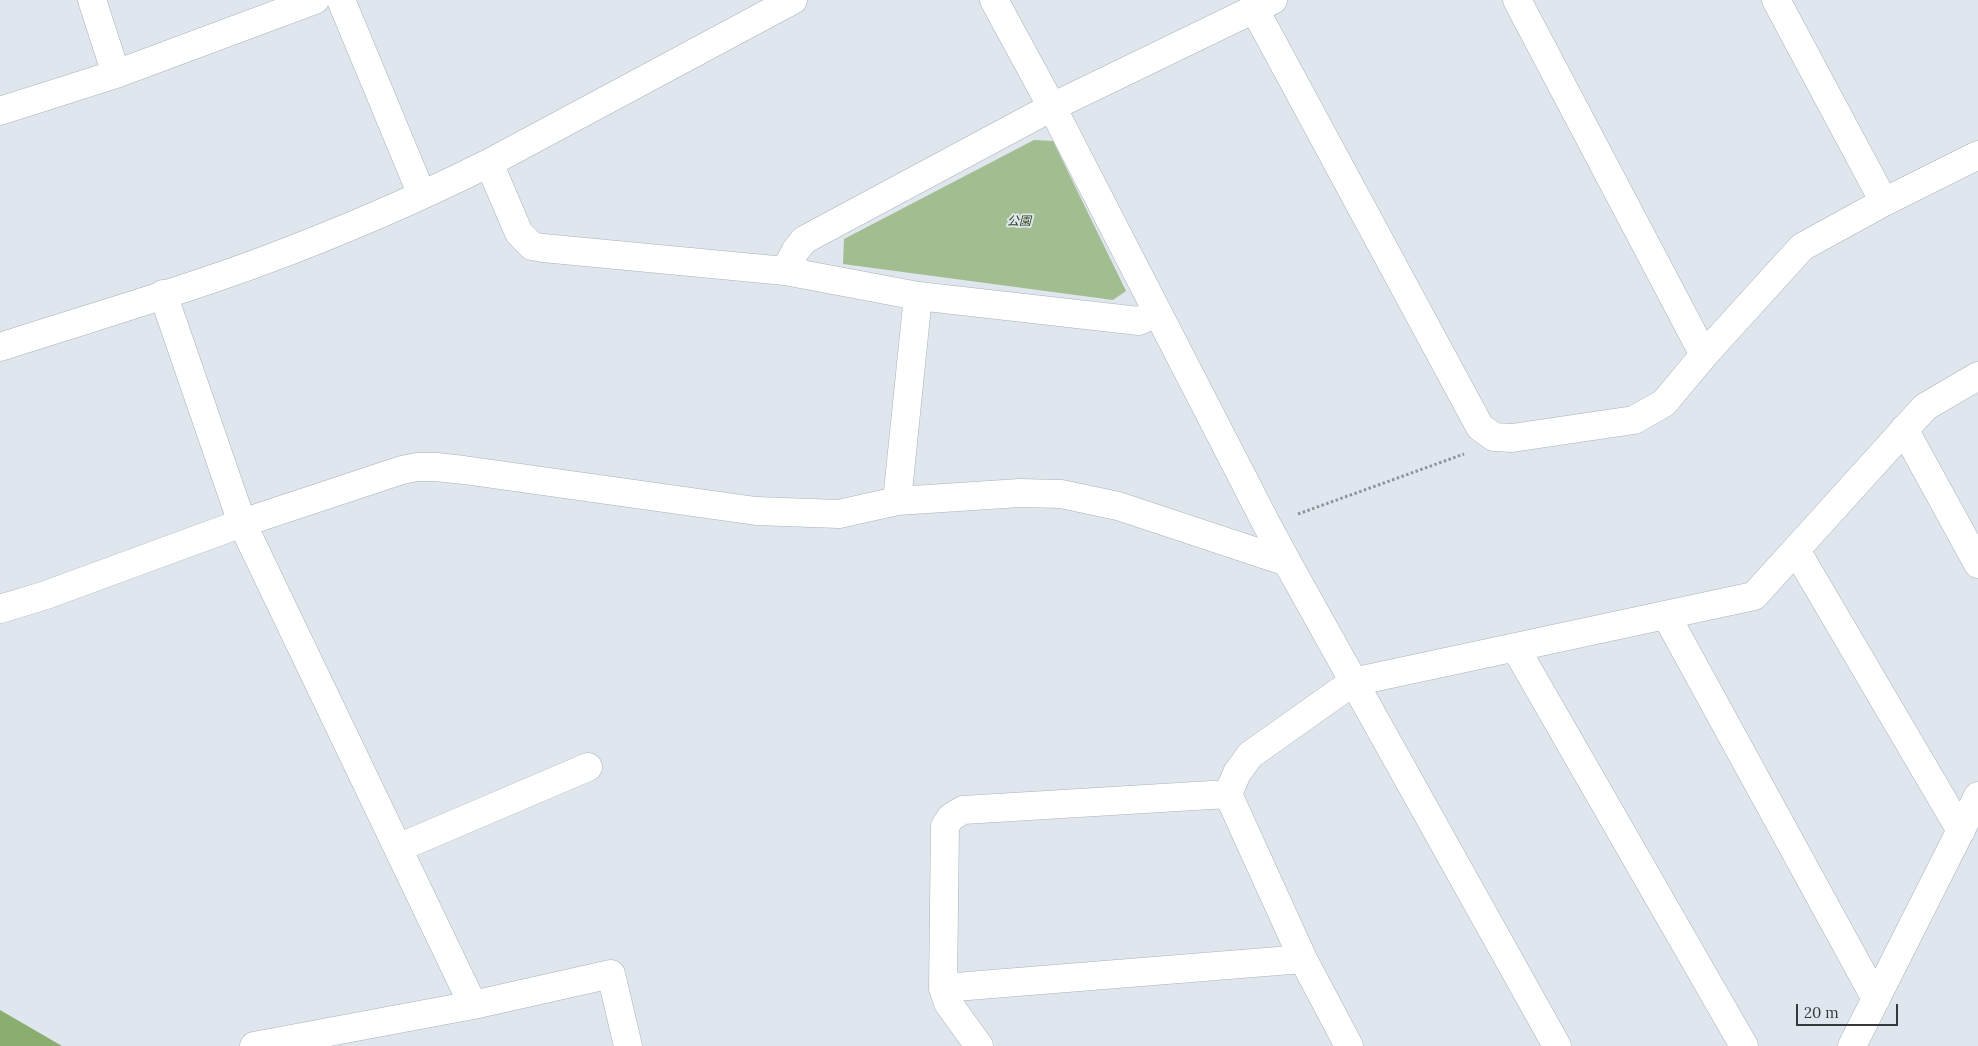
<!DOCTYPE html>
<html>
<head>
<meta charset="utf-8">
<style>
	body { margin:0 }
	#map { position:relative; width:1978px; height:1046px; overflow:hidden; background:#dfe6ee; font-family:Lora,serif }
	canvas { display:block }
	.scale { position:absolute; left:1796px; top:1004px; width:102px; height:22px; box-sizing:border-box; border:2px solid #36393c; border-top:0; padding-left:6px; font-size:15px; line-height:18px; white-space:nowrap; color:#36393c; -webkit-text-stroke:4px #dfe6ee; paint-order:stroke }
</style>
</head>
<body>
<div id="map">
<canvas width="1978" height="1046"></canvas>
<div class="scale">20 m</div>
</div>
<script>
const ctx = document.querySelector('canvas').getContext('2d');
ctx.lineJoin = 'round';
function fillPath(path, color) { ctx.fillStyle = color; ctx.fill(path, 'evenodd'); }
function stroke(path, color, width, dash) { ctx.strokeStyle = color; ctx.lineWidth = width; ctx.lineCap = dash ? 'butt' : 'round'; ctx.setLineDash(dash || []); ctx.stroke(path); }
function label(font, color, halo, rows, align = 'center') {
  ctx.font = font + ' Lora,"Noto Sans JP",serif'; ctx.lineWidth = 4; ctx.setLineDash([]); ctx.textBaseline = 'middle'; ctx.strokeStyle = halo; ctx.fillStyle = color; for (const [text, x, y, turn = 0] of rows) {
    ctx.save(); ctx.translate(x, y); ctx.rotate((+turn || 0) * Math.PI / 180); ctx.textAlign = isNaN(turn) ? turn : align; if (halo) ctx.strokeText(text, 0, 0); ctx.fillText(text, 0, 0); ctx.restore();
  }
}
fillPath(new Path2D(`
	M 1034,140 L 1053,141 L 1126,291 L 1113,300 L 843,264 L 844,239 Z`), '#a2bd90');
fillPath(new Path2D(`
	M 0,1009 L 0,1010 L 62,1046 L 0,1046 Z`), '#89ae6f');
const minor = new Path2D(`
	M 92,0 L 116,74
	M 341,0 L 422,195
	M 994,0 L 1052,107 L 1267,525 L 1287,562
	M 1517,0 L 1704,355
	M 1776,0 L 1884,202
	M 1255,10 L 1480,427 L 1494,437 L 1512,438 L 1634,420 L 1664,403 L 1704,355 L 1802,247 L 1884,202 L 1978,155
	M 0,111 L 116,74 L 315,0
	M 489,163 L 519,233 L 532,246 L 543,248 L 785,271 L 918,296 L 1139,321 L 1157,313
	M 785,271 L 796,250 L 804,240 L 1052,107 L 1273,0
	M 163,294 L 242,523 L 473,1005
	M 0,347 C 86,319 174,294 260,262 C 338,233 415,200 489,163 L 793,0
	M 1904,429 L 1978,564
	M 897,501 L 918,296
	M 1796,550 L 1961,831
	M 0,609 L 46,595 L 242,523 L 402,470 L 417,467 L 436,467 L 464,470 L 756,511 L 839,514 L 897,501 L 1020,493 L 1061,494 L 1118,506 L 1287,562 L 1557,1046
	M 1666,615 L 1876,999
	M 1515,647 L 1744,1046
	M 1228,794 L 1303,959 L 1349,1046
	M 398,848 L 588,767
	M 943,988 L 1303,959
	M 254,1046 L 473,1005 L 611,974 L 628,1046
	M 979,1046 L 948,1003 L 943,988 L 945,826 L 951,817 L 963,810 L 1228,794 L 1237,773 L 1250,755 L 1353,682 L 1754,596 L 1925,407 L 1978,376
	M 1852,1046 L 1978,796`);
stroke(minor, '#a9b1b8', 29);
stroke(new Path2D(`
	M 1298,514 L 1464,454`), '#8e9399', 3, [2.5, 2.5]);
stroke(minor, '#fff', 28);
label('italic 12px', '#2a4215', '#dfe6ee', [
	["公園",1019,222]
]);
</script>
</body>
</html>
